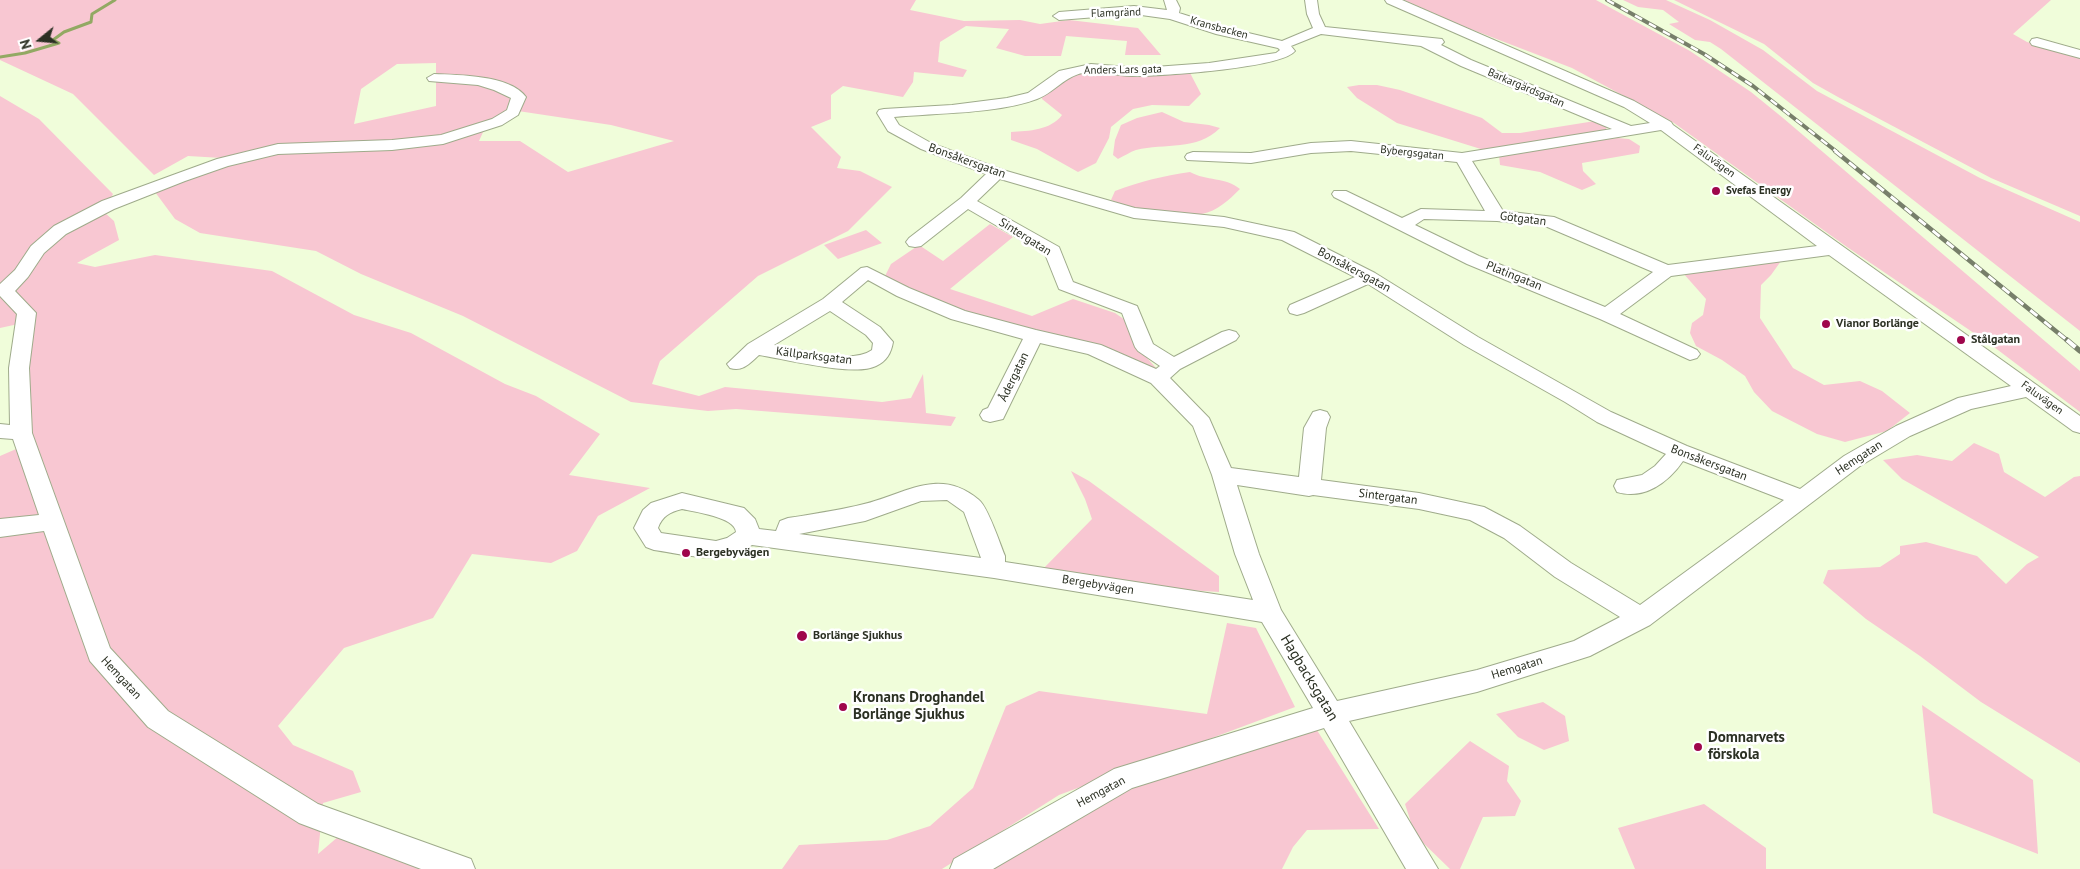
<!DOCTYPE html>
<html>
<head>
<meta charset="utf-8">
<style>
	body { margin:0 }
	#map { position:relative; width:2080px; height:869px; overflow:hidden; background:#f0fdda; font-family:"PT Sans",sans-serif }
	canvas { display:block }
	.north { position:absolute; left:15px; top:15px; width:50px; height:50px; -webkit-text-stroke:4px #fff; paint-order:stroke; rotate:253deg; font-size:14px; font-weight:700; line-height:20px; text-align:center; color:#2b3023 }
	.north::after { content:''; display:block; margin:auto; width:18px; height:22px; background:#2b3023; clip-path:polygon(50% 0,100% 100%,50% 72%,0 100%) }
</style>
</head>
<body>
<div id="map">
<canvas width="2080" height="869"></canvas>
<div class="north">N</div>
</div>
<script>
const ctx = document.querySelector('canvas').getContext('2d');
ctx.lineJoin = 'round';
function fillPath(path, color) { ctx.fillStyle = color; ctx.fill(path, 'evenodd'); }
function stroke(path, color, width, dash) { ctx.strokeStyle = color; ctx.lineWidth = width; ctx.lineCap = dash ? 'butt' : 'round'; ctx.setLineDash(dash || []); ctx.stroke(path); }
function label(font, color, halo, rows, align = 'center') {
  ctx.font = font + ' "PT Sans",sans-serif'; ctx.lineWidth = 5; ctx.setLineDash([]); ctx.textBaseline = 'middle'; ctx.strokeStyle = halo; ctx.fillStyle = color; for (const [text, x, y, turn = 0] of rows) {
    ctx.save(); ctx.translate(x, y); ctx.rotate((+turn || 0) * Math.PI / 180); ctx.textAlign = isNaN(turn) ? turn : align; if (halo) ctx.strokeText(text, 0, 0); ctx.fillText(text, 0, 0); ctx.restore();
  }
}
fillPath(new Path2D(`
	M 0,0 L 916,0 L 910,10 L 964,21 L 1020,20 L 1040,24 L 1069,20 L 1138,28 L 1161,55 L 1125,55 L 1127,41 L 1066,36 L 1061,56 L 1025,56 L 996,48 L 1009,29 L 966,26 L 940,42 L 938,62 L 967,70 L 963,77 L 914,72 L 913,82 L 903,97 L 843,86 L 831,95 L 831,119 L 811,127 L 841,157 L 837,168 L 860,171 L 892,187 L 848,231 L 758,276 L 660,361 L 652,384 L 699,396 L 725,387 L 882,402 L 911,398 L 923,374 L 926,413 L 956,417 L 951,426 L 736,409 L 708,411 L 631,402 L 463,316 L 361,274 L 316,251 L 200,233 L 175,219 L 155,192 L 239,159 L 188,156 L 154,175 L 73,94 L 0,60 ZM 436,63 L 436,106 L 354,124 L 361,89 L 397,64 ZM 518,111 L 611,125 L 674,141 L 568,172 L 520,141 L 479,141 L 484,130 Z
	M 1404,0 L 1596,0 L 1690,51 L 1751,92 L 1783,118 L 2080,371 L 2080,412 L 1990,344 L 1847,247 L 1674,123 L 1572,68 L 1460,25 Z
	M 1623,0 L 1666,0 L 1710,20 L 1763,50 L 1817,91 L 1980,178 L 2080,222 L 2080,331 L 1721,49 L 1710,42 L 1695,40 L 1669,24 L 1679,22 L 1663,10 L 1638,7 Z
	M 1674,0 L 2051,0 L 2013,34 L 2027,42 L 2080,56 L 2080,216 L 1991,178 L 1838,97 L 1813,83 L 1764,44 Z
	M 1189,71 L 1201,94 L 1189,106 L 1152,105 L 1133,109 L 1111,127 L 1109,138 L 1096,163 L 1078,172 L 1037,149 L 1011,140 L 1011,132 C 1029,131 1051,130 1062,115 L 1042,99 L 1043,92 L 1069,77 L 1080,74 L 1132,75 Z
	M 1359,85 L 1377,85 L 1400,90 L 1482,118 L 1502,133 L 1520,133 L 1595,121 L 1607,125 L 1606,131 L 1484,150 L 1397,123 L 1357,98 L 1347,87 Z
	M 0,96 L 39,119 L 113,194 L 104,212 L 114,221 L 119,240 L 77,263 L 95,267 L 155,255 L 272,271 L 354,315 L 411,333 L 505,384 L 536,396 L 600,434 L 569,475 L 650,488 L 598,516 L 577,551 L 551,563 L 472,554 L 433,618 L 344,648 L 278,726 L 293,745 L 353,771 L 361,792 L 323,803 L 318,854 L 339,836 L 435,869 L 0,869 L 0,456 L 30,443 L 24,366 L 32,321 L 0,328 Z
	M 1162,112 L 1184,122 L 1209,125 L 1220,128 C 1197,151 1165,143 1136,150 C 1130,152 1124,156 1118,159 L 1113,155 L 1115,140 L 1121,125 L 1137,118 Z
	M 1617,138 L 1629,139 L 1640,146 L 1639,153 L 1582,163 L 1583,171 L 1596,184 L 1582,190 L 1540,172 L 1500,165 L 1499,155 Z
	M 1190,172 C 1206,181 1226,177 1240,189 C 1229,200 1217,211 1202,214 C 1178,220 1133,209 1111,200 L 1115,191 C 1141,181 1163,176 1190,172 Z
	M 990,224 L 1013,237 L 950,289 L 1032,316 L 1073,299 L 1115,313 L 1131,324 L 1139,349 L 1156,368 L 1152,372 L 959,312 L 885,276 L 891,264 L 919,245 L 943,261 Z
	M 866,230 L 882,243 L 838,259 L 824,245 Z
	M 1781,261 L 1771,275 L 1761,285 L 1760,318 L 1793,368 L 1824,385 L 1860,381 L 1882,391 L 1910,413 L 1887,431 L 1845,442 L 1817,434 L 1772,411 L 1754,392 L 1745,376 L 1722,360 L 1696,346 L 1690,333 L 1692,323 L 1703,315 L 1706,299 L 1683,273 Z
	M 1974,443 L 1999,454 L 2004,472 L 2045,497 L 2074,477 L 2080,476 L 2080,763 L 1981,702 L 1920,656 L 1866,619 L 1823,583 L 1828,570 L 1880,567 L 1900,554 L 1900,546 L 1926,542 L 1977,556 L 2006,584 L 2027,564 L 2039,557 L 1902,479 L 1883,460 L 1917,455 L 1952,461 Z
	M 1071,471 L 1089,481 L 1219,576 L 1219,592 L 1188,590 L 1042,570 L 1092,519 L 1085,499 Z
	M 1227,623 L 1256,628 L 1295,707 L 1059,795 L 942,869 L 782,869 L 799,845 L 887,840 L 930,826 L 973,788 L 1006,706 L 1039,691 L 1207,714 Z
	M 1543,702 L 1565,716 L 1569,741 L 1544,750 L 1518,737 L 1496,714 Z
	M 1922,705 L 2033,780 L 2038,854 L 1933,813 Z
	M 1315,727 L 1379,829 L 1307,830 L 1293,847 L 1282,869 L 978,869 L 1125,785 Z
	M 1470,741 L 1509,766 L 1507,781 L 1521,801 L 1515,816 L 1483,817 L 1460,869 L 1450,869 L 1415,835 L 1405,804 Z
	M 1704,804 L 1766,848 L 1766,869 L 1635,869 L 1618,828 Z`), '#f8c7d2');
stroke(new Path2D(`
	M 0,57 L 25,53 L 59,43 L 53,40 L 64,32 L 91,22 L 92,14 L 115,0`), '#92a963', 3);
const minor = new Path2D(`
	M 1164,0 L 1176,0 L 1180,8 L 1179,13 L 1223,27 L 1282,41 L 1313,28 L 1307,14 L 1305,0 L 1317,0 L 1319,14 L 1325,27 L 1442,39 L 1444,42 L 1441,45 L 1471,60 L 1631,126 L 1650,123 L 1624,107 L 1387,3 L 1385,0 L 1402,0 L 1634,101 L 1671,122 L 1673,125 L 2080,416 L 2080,433 L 2073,431 L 2026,397 L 1971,409 L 1910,436 L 1860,466 L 1650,625 L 1590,656 L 1477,692 L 1349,721 L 1438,869 L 1406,869 L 1324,728 L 1132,788 L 993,869 L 950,869 L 954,859 L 1114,769 L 1313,708 L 1262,622 L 994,578 L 752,545 C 720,566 689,555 654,550 L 646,547 L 634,528 L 643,510 L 651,503 L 682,493 L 744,508 L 755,519 L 759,529 L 776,531 L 780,521 L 788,518 C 812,514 836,511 860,505 C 903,496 938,465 979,500 C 988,507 1000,544 1005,556 L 1005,562 L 1253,600 L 1235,554 L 1212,475 L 1193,426 L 1151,383 L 1088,354 L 1040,343 L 1003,419 L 990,422 L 983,420 L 980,415 L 983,410 L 988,408 L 1023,339 L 951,319 L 897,296 L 868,280 L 842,302 L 880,327 L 893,342 C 891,353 887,361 876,366 C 854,377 785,359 759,355 C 750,363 743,372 730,368 L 727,364 L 748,344 L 823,299 L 861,268 L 867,267 L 909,288 L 965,311 L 1036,330 L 1101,345 L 1156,369 L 1160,366 L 1138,351 L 1135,347 L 1122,313 L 1059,289 L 1045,254 L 968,209 L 921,246 L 915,247 L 909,246 L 906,242 L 909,238 L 961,198 L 986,174 L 921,149 L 888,131 L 877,113 L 879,110 L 884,109 L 952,105 L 1007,98 L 1028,93 L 1059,71 L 1091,64 L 1141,68 L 1209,63 L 1276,53 L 1280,50 L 1278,48 L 1216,34 L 1170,19 L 1134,14 L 1059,20 L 1053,16 L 1059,12 L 1134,6 L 1167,10 ZM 1321,34 L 1421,46 L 1461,66 L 1612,129 L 1462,153 L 1351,141 L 1311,143 L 1251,153 L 1193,152 L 1187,154 L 1185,157 L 1187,160 L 1251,163 L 1311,153 L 1351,151 L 1457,162 L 1485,211 L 1421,209 L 1402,218 L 1346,191 L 1334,191 L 1332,194 L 1334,197 L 1467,264 L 1600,319 L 1690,360 L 1697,358 L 1700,354 L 1697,350 L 1620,314 L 1671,276 L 1829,255 L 2011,386 L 1958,398 L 1896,426 L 1844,456 L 1800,489 L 1687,446 L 1611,412 L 1478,337 L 1375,273 L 1294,232 L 1224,217 L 1135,208 L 1093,196 L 1003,170 L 931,143 L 899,125 L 894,117 C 936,113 997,114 1037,99 C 1058,91 1067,71 1094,72 C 1110,73 1127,77 1143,76 C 1168,75 1282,68 1295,51 L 1291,46 ZM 1661,130 L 1817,246 L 1668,265 L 1554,217 L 1503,211 L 1472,161 ZM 1000,179 L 1134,218 L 1224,227 L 1282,240 L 1355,277 L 1290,305 L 1288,309 L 1290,313 L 1297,315 L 1304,313 L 1368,284 L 1464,345 L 1565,402 L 1597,422 L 1666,454 L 1655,466 L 1642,475 L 1617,480 L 1614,486 L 1617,492 C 1644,500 1668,483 1683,461 L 1784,500 L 1640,605 L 1571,563 L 1520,526 L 1484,507 L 1419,493 L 1321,480 L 1326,428 L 1330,417 L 1327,412 L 1320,410 L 1313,412 L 1304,428 L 1299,477 L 1231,468 L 1209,418 L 1170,378 L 1180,369 L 1236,340 L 1239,336 L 1236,332 L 1229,330 L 1222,332 L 1174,357 L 1153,344 L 1137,306 L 1073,282 L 1059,247 L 977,201 ZM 1424,219 L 1497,221 L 1545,226 L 1653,272 L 1605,307 L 1479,256 L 1415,225 ZM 830,311 L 866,335 L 873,343 L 872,350 C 851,365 798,349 774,345 ZM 1237,485 L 1309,496 L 1313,495 L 1419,509 L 1470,520 L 1504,538 L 1555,577 L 1620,617 L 1574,641 L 1477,670 L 1337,701 L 1281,610 L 1259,554 ZM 947,500 L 964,512 L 981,558 L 799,534 L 865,521 L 921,501 ZM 682,509 C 695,512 735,517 736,532 L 727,538 L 716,541 L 661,533 L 658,528 C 662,516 670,512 682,509 Z
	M 2037,38 L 2080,50 L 2080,58 L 2032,45 L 2030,42 L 2032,39 Z
	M 434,74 C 459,75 510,75 526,97 L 518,115 L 502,125 L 443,144 L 392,150 L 278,154 L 228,166 L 185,181 L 114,209 L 66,234 L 44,253 L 28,277 L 15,291 L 36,313 L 29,368 L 32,433 L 110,648 L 168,711 L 318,804 L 471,859 L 475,869 L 421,869 L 299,823 L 148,727 L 90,661 L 44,531 L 0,537 L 0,519 L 39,515 L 13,439 L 0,438 L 0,424 L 10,425 L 9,368 L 17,314 L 0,296 L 0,284 L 15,270 L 31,246 L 54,226 L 102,201 L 173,175 L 217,159 L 278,144 L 392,140 L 441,135 L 492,119 L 507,110 L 511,98 L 494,90 L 478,85 L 429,81 L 427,78 Z`);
stroke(minor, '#9fab8b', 2);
fillPath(minor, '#fff');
const railFar2 = new Path2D(`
	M 1607,0 L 1704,54 L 1753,86 L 1837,152`);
const railFar1 = new Path2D(`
	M 1835,151 L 2068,341`);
const rail = new Path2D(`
	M 2067,340 L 2080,351`);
stroke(railFar2, '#777f6a', 4);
stroke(railFar1, '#777f6a', 4.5);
stroke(rail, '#777f6a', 5.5);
stroke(railFar2, '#fff', 2.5, [8]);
stroke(railFar1, '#fff', 3, [9]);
stroke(rail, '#fff', 4, [11]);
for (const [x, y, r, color] of [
	[1716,191,5,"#9f064c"],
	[1826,324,5,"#9f064c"],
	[1961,340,5,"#9f064c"],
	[686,553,5,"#9f064c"],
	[802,636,6,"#9f064c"],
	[843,707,5,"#9f064c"],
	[1698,747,5,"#9f064c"]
]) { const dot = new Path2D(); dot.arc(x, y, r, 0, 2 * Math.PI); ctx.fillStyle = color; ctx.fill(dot); stroke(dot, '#fff', 2); }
label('11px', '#2b3023', '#fff', [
	["Flamgränd",1116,13,-2],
	["Kransbacken",1219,28,15],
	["Anders Lars gata",1123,70,-1],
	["Barkargärdsgatan",1526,88,23],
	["Bybergsgatan",1412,153,6],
	["Faluvägen",1714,161,36],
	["Faluvägen",2042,398,36]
]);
label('bold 11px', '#2b3023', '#fff', [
	["Svefas Energy",1726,191]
], 'left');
label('12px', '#2b3023', '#fff', [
	["Bonsåkersgatan",967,161,20],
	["Götgatan",1523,219,7],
	["Sintergatan",1025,237,32],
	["Bonsåkersgatan",1354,270,28],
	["Platingatan",1514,276,22],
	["Källparksgatan",814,356,7],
	["Ådergatan",1014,377,-64],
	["Hemgatan",1859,458,-33],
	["Bonsåkersgatan",1709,463,21],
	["Sintergatan",1388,497,7],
	["Bergebyvägen",1098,585,9],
	["Hemgatan",1517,668,-17],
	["Hemgatan",121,678,47],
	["Hemgatan",1101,792,-28]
]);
label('bold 12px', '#2b3023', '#fff', [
	["Vianor Borlänge",1836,324],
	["Stålgatan",1971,340],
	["Bergebyvägen",696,553],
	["Borlänge Sjukhus",813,636]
], 'left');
label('15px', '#2b3023', '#fff', [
	["Hagbacksgatan",1309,678,59]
]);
label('bold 15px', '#2b3023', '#fff', [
	["Kronans Droghandel",853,698],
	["Borlänge Sjukhus",853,715],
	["Domnarvets",1708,738],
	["förskola",1708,755]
], 'left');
</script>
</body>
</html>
